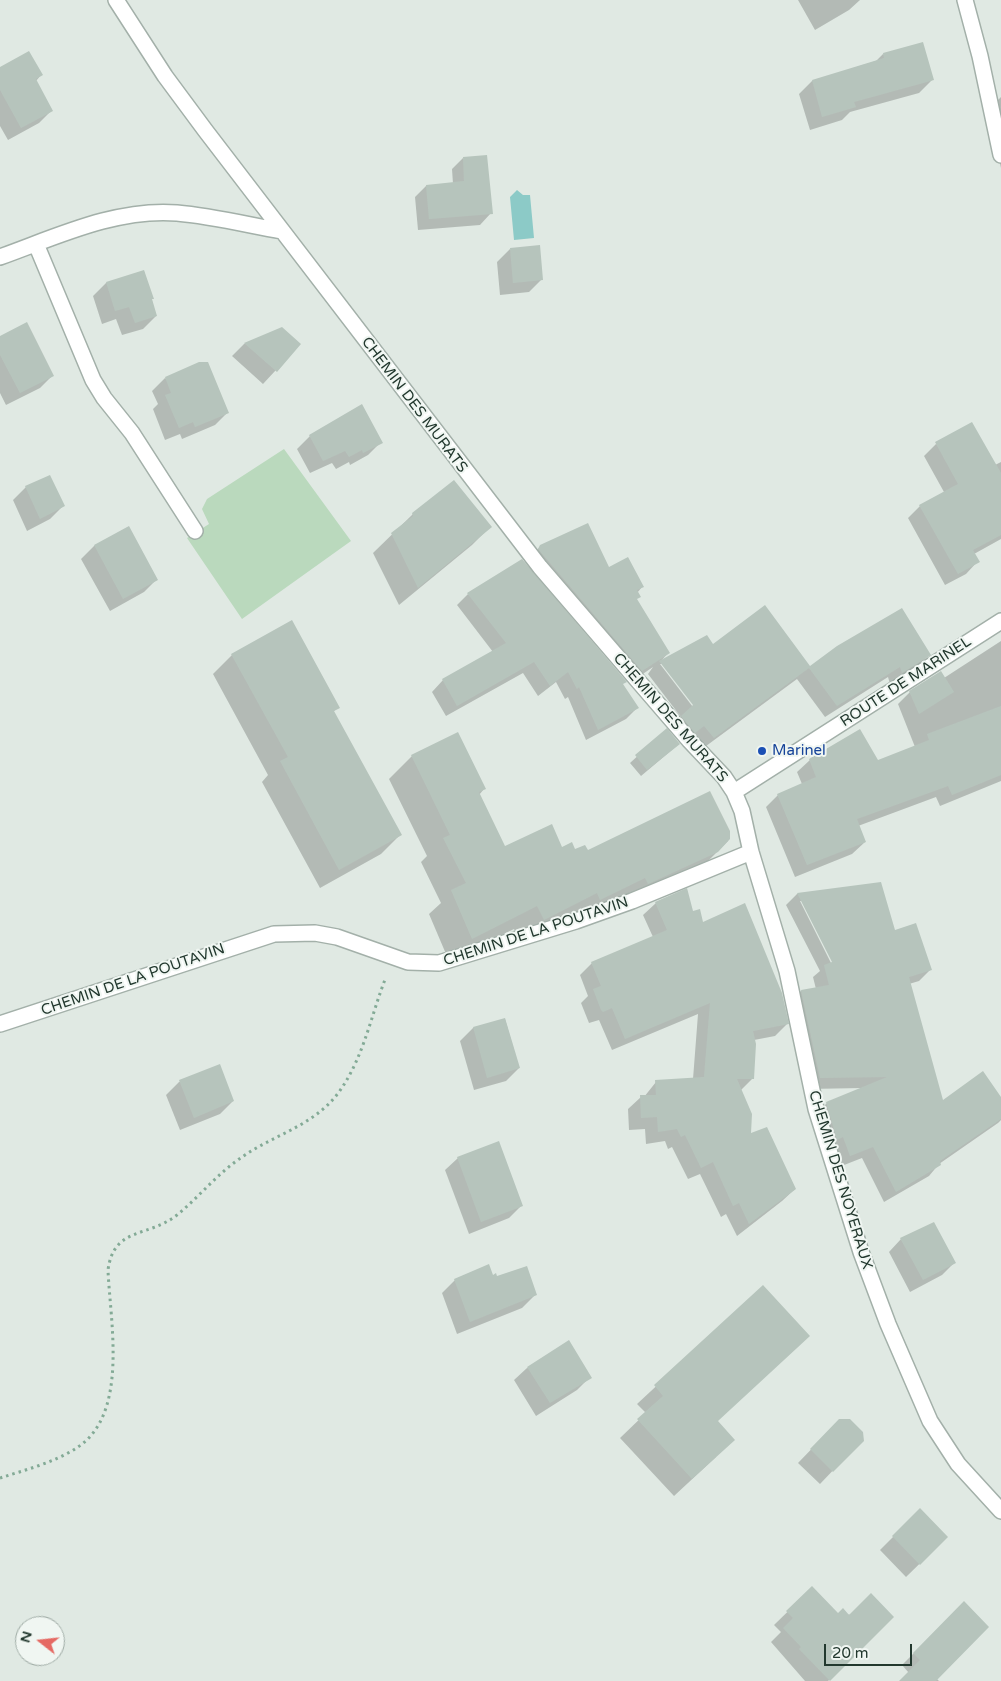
<!DOCTYPE html>
<html>
<head>
<meta charset="utf-8">
<style>
	body { margin:0 }
	#map { position:relative; width:1001px; height:1681px; overflow:hidden; background:#e0e9e3; font-family:"Varela Round",sans-serif }
	canvas { display:block }
	.north { position:absolute; left:15px; top:1616px; width:50px; height:50px; box-sizing:border-box; background:#f0f6f2; border:1px solid #9eaaa4; border-radius:50%; rotate:286deg; font-size:14px; font-weight:700; line-height:20px; text-align:center; color:#22382e }
	.north::after { content:''; display:block; margin:auto; width:18px; height:22px; background:#e56963; clip-path:polygon(50% 0,100% 100%,50% 72%,0 100%) }
	.scale { position:absolute; left:824px; top:1644px; width:88px; height:22px; box-sizing:border-box; border:2px solid #22382e; border-top:0; padding-left:6px; font-size:15px; line-height:18px; white-space:nowrap; color:#22382e; -webkit-text-stroke:4px #f0f6f2; paint-order:stroke }
</style>
</head>
<body>
<div id="map">
<canvas width="1001" height="1681"></canvas>
<div class="north">N</div>
<div class="scale">20 m</div>
</div>
<script>
const ctx = document.querySelector('canvas').getContext('2d');
ctx.lineJoin = 'round';
function fillPath(path, color) { ctx.fillStyle = color; ctx.fill(path, 'evenodd'); }
function stroke(path, color, width, dash) { ctx.strokeStyle = color; ctx.lineWidth = width; ctx.lineCap = dash ? 'butt' : 'round'; ctx.setLineDash(dash || []); ctx.stroke(path); }
function label(font, color, halo, rows, align = 'center') {
  ctx.font = font + ' "Varela Round",sans-serif'; ctx.lineWidth = 4; ctx.setLineDash([]); ctx.textBaseline = 'middle'; ctx.strokeStyle = halo; ctx.fillStyle = color; for (const [text, x, y, turn = 0] of rows) {
    ctx.save(); ctx.translate(x, y); ctx.rotate((+turn || 0) * Math.PI / 180); ctx.textAlign = isNaN(turn) ? turn : align; if (halo) ctx.strokeText(text, 0, 0); ctx.fillText(text, 0, 0); ctx.restore();
  }
}
fillPath(new Path2D(`
	M 284,449 L 351,541 L 242,619 L 187,538 L 209,524 L 202,509 L 207,499 Z`), '#bad9bd');
fillPath(new Path2D(`
	M 517,190 L 523,195 L 530,195 L 534,238 L 514,240 L 510,197 Z`), '#8ccac7');
fillPath(new Path2D(`
	M 798,0 L 860,0 L 849,10 L 815,30 Z
	M 883,54 L 932,80 L 919,93 L 850,112 L 842,120 L 810,130 L 799,94 L 812,81 L 876,61 Z
	M 0,68 L 41,75 L 36,81 L 52,110 L 39,123 L 8,140 L 0,126 Z
	M 1001,97 L 1001,168 L 988,110 Z
	M 463,158 L 491,213 L 480,225 L 418,230 L 415,197 L 426,186 L 453,184 L 452,169 Z
	M 510,249 L 542,279 L 529,292 L 500,295 L 497,262 Z
	M 144,271 L 156,316 L 143,329 L 122,335 L 116,319 L 102,324 L 93,296 L 106,283 Z
	M 282,328 L 300,344 L 263,384 L 232,356 L 244,344 Z
	M 0,337 L 53,375 L 40,388 L 6,405 L 0,393 Z
	M 165,378 L 228,412 L 215,425 L 182,439 L 180,434 L 165,440 L 153,409 L 158,404 L 152,391 Z
	M 310,436 L 381,442 L 368,455 L 350,465 L 349,462 L 336,469 L 332,463 L 310,473 L 297,449 Z
	M 936,444 L 995,465 L 1001,462 L 1001,539 L 974,554 L 978,561 L 966,574 L 945,585 L 908,518 L 920,506 L 944,492 L 924,456 Z
	M 26,487 L 63,506 L 50,519 L 27,531 L 13,500 Z
	M 413,514 L 490,527 L 472,545 L 399,605 L 373,553 Z
	M 128,527 L 157,579 L 144,592 L 110,611 L 81,559 L 94,546 Z
	M 541,546 L 608,569 L 642,587 L 637,593 L 636,600 L 668,653 L 661,661 L 713,645 L 810,668 L 929,655 L 918,666 L 890,684 L 888,677 L 825,717 L 797,679 L 702,749 L 670,729 L 681,717 L 648,674 L 653,667 L 631,682 L 529,558 ZM 660,664 L 663,664 L 698,710 L 696,711 Z
	M 468,594 L 622,685 L 637,708 L 626,719 L 586,740 L 568,697 L 565,699 L 556,682 L 538,696 L 523,673 L 446,716 L 432,692 L 443,680 L 493,652 L 457,605 Z
	M 1001,641 L 1001,781 L 940,806 L 936,797 L 858,826 L 865,842 L 852,854 L 795,877 L 766,807 L 778,795 L 802,784 L 797,772 L 810,760 L 877,762 L 915,747 L 898,704 L 910,692 L 944,678 Z
	M 232,655 L 338,707 L 333,712 L 400,835 L 381,854 L 320,888 L 262,782 L 268,775 L 213,674 Z
	M 666,730 L 679,744 L 641,776 L 630,763 Z
	M 412,756 L 484,789 L 479,795 L 505,848 L 562,848 L 587,851 L 728,841 L 696,873 L 520,942 L 514,929 L 449,961 L 429,914 L 441,903 L 421,862 L 427,856 L 389,779 Z
	M 880,883 L 894,931 L 931,969 L 919,981 L 909,984 L 942,1102 L 1001,1099 L 1001,1120 L 998,1123 L 939,1164 L 929,1176 L 884,1202 L 862,1158 L 839,1167 L 815,1115 L 827,1103 L 863,1088 L 808,1089 L 790,1002 L 801,991 L 816,989 L 813,977 L 820,971 L 786,905 L 797,894 ZM 800,901 L 803,901 L 836,967 L 834,969 Z
	M 656,903 L 692,913 L 787,1024 L 775,1036 L 754,1040 L 753,1078 L 741,1090 L 750,1135 L 795,1189 L 782,1201 L 737,1236 L 726,1214 L 721,1217 L 700,1174 L 688,1179 L 672,1147 L 668,1149 L 665,1141 L 646,1144 L 645,1129 L 629,1130 L 628,1109 L 641,1097 L 644,1097 L 656,1082 L 693,1079 L 698,1014 L 612,1050 L 599,1020 L 589,1023 L 581,1003 L 588,996 L 580,975 L 592,963 L 653,937 L 643,915 Z
	M 505,1019 L 519,1068 L 506,1081 L 474,1090 L 460,1041 L 473,1028 Z
	M 219,1066 L 233,1101 L 220,1114 L 180,1130 L 166,1095 L 179,1082 Z
	M 458,1158 L 521,1206 L 509,1218 L 469,1234 L 445,1170 Z
	M 901,1239 L 954,1263 L 942,1275 L 910,1292 L 889,1252 Z
	M 492,1277 L 535,1295 L 522,1308 L 457,1334 L 442,1293 L 455,1280 Z
	M 763,1287 L 717,1422 L 716,1457 L 674,1496 L 620,1438 L 646,1413 L 637,1404 Z
	M 527,1368 L 590,1377 L 577,1390 L 536,1416 L 514,1380 Z
	M 826,1434 L 862,1440 L 820,1484 L 798,1463 Z
	M 920,1510 L 947,1537 L 906,1577 L 880,1550 Z
	M 812,1588 L 838,1614 L 893,1617 L 828,1681 L 805,1681 L 771,1642 L 781,1632 L 774,1625 Z
	M 964,1603 L 936,1678 L 939,1681 L 901,1681 L 909,1673 L 902,1665 Z`), '#0003');
fillPath(new Path2D(`
	M 923,42 L 934,80 L 854,102 L 856,107 L 822,117 L 812,80 L 884,58 L 883,53 Z
	M 29,51 L 43,75 L 36,79 L 53,111 L 21,128 L 0,90 L 0,67 Z
	M 487,155 L 493,214 L 429,219 L 426,185 L 464,181 L 463,157 Z
	M 540,245 L 543,280 L 513,283 L 510,248 Z
	M 144,270 L 154,299 L 152,299 L 157,316 L 135,323 L 129,307 L 115,311 L 106,282 Z
	M 27,322 L 54,376 L 20,393 L 0,355 L 0,336 Z
	M 282,327 L 301,344 L 277,372 L 244,343 Z
	M 199,362 L 208,362 L 229,413 L 195,427 L 193,422 L 179,428 L 165,395 L 171,393 L 165,377 Z
	M 362,404 L 383,443 L 363,453 L 362,450 L 349,457 L 345,451 L 323,461 L 309,435 Z
	M 972,422 L 1001,473 L 1001,535 L 973,550 L 980,562 L 958,574 L 919,505 L 958,484 L 935,442 Z
	M 50,475 L 65,506 L 40,519 L 25,486 Z
	M 454,480 L 492,527 L 418,588 L 391,533 L 413,516 L 412,513 Z
	M 588,523 L 609,567 L 628,557 L 644,587 L 637,590 L 641,597 L 637,599 L 670,653 L 642,671 L 538,549 L 540,545 Z
	M 129,526 L 158,580 L 123,599 L 94,545 Z
	M 522,559 L 627,682 L 623,684 L 639,708 L 598,730 L 579,687 L 577,689 L 568,672 L 550,686 L 534,662 L 457,706 L 442,679 L 506,643 L 467,593 Z
	M 765,605 L 810,666 L 837,646 L 902,608 L 931,655 L 902,673 L 900,667 L 837,706 L 809,668 L 714,738 L 704,726 L 695,733 L 681,716 L 693,705 L 659,661 L 707,635 L 713,644 Z
	M 292,620 L 340,708 L 334,711 L 402,835 L 339,870 L 280,761 L 288,757 L 231,654 Z
	M 941,671 L 954,692 L 919,714 L 909,691 Z
	M 1001,706 L 1001,775 L 952,795 L 948,786 L 857,819 L 866,842 L 807,865 L 777,794 L 816,777 L 809,759 L 860,729 L 878,760 L 929,740 L 927,734 Z
	M 667,728 L 680,744 L 647,770 L 635,755 Z
	M 458,732 L 486,789 L 479,792 L 505,846 L 552,824 L 562,847 L 572,842 L 575,849 L 585,845 L 588,850 L 710,791 L 730,831 L 730,839 L 718,852 L 648,884 L 645,878 L 600,900 L 597,893 L 544,920 L 537,906 L 472,939 L 451,890 L 466,883 L 443,838 L 450,835 L 411,755 Z
	M 881,882 L 895,930 L 916,923 L 932,970 L 909,977 L 943,1100 L 983,1071 L 1001,1097 L 1001,1119 L 940,1161 L 941,1165 L 896,1192 L 873,1147 L 850,1156 L 843,1137 L 837,1140 L 826,1102 L 887,1077 L 820,1078 L 801,990 L 829,985 L 824,965 L 832,962 L 797,893 Z
	M 687,888 L 693,911 L 700,909 L 703,922 L 745,903 L 782,993 L 789,1024 L 753,1031 L 756,1044 L 754,1079 L 737,1079 L 752,1114 L 751,1133 L 767,1127 L 796,1189 L 749,1224 L 739,1203 L 733,1206 L 713,1162 L 701,1168 L 685,1135 L 681,1137 L 677,1129 L 658,1132 L 657,1117 L 641,1118 L 640,1095 L 656,1095 L 655,1080 L 704,1077 L 710,1003 L 625,1039 L 612,1008 L 603,1012 L 601,1010 L 593,989 L 601,986 L 591,962 L 667,930 L 655,902 Z
	M 505,1018 L 520,1068 L 487,1078 L 473,1027 Z
	M 220,1064 L 234,1101 L 194,1118 L 179,1080 Z
	M 499,1141 L 523,1206 L 481,1222 L 457,1157 Z
	M 934,1222 L 956,1263 L 923,1280 L 900,1238 Z
	M 489,1264 L 493,1275 L 496,1273 L 497,1276 L 527,1266 L 537,1295 L 470,1322 L 454,1279 Z
	M 763,1285 L 810,1336 L 718,1421 L 735,1440 L 692,1479 L 637,1419 L 663,1396 L 654,1385 Z
	M 569,1340 L 592,1378 L 550,1403 L 527,1367 Z
	M 839,1419 L 850,1419 L 863,1432 L 864,1441 L 833,1472 L 810,1449 Z
	M 920,1508 L 948,1537 L 920,1565 L 892,1536 Z
	M 812,1586 L 838,1613 L 843,1608 L 849,1615 L 871,1593 L 894,1617 L 830,1681 L 799,1649 L 801,1647 L 783,1628 L 793,1618 L 786,1611 Z
	M 964,1601 L 989,1627 L 936,1681 L 899,1681 L 920,1660 L 913,1653 Z`), '#b6c4bc');
const minor = new Path2D(`
	M 116,0 L 165,76 L 205,130 L 540,567 L 689,740 L 724,777 L 734,792 L 742,811 L 751,852 L 787,971 L 816,1109 L 861,1252 L 888,1324 L 930,1421 L 958,1464 L 1001,1511
	M 965,0 L 980,56 L 1001,155
	M 36,244 L 93,380 L 104,398 L 132,433 L 195,531
	M 0,257 C 56,237 116,208 177,213 C 212,216 248,225 282,231
	M 734,792 L 1001,621
	M 0,1024 L 274,934 L 315,933 L 337,937 L 408,962 L 439,963 L 576,921 L 632,901 L 751,852`);
stroke(minor, '#a3b0a9', 18);
stroke(new Path2D(`
	M 0,1478 C 25,1470 56,1462 78,1447 C 129,1413 110,1321 108,1270 C 114,1226 148,1238 177,1215 C 199,1197 218,1173 242,1157 C 275,1134 314,1126 339,1092 C 364,1057 371,1015 386,977`), '#83aa96', 3, [2.5, 4]);
stroke(minor, '#fff', 15);
for (const [x, y, r, color] of [
	[762,751,5,"#1a4fb4"]
]) { const dot = new Path2D(); dot.arc(x, y, r, 0, 2 * Math.PI); ctx.fillStyle = color; ctx.fill(dot); stroke(dot, '#f0f6f2', 2); }
label('15px', '#22382e', '#f0f6f2', [
	["CHEMIN DES MURATS",414,405,53],
	["ROUTE DE MARINEL",906,682,-33],
	["CHEMIN DES MURATS",670,718,49],
	["CHEMIN DE LA POUTAVIN",536,932,-18],
	["CHEMIN DE LA POUTAVIN",133,980,-19],
	["CHEMIN DES NOYERAUX",840,1180,73]
]);
label('15px', '#164399', '#f0f6f2', [
	["Marinel",772,751]
], 'left');
</script>
</body>
</html>
